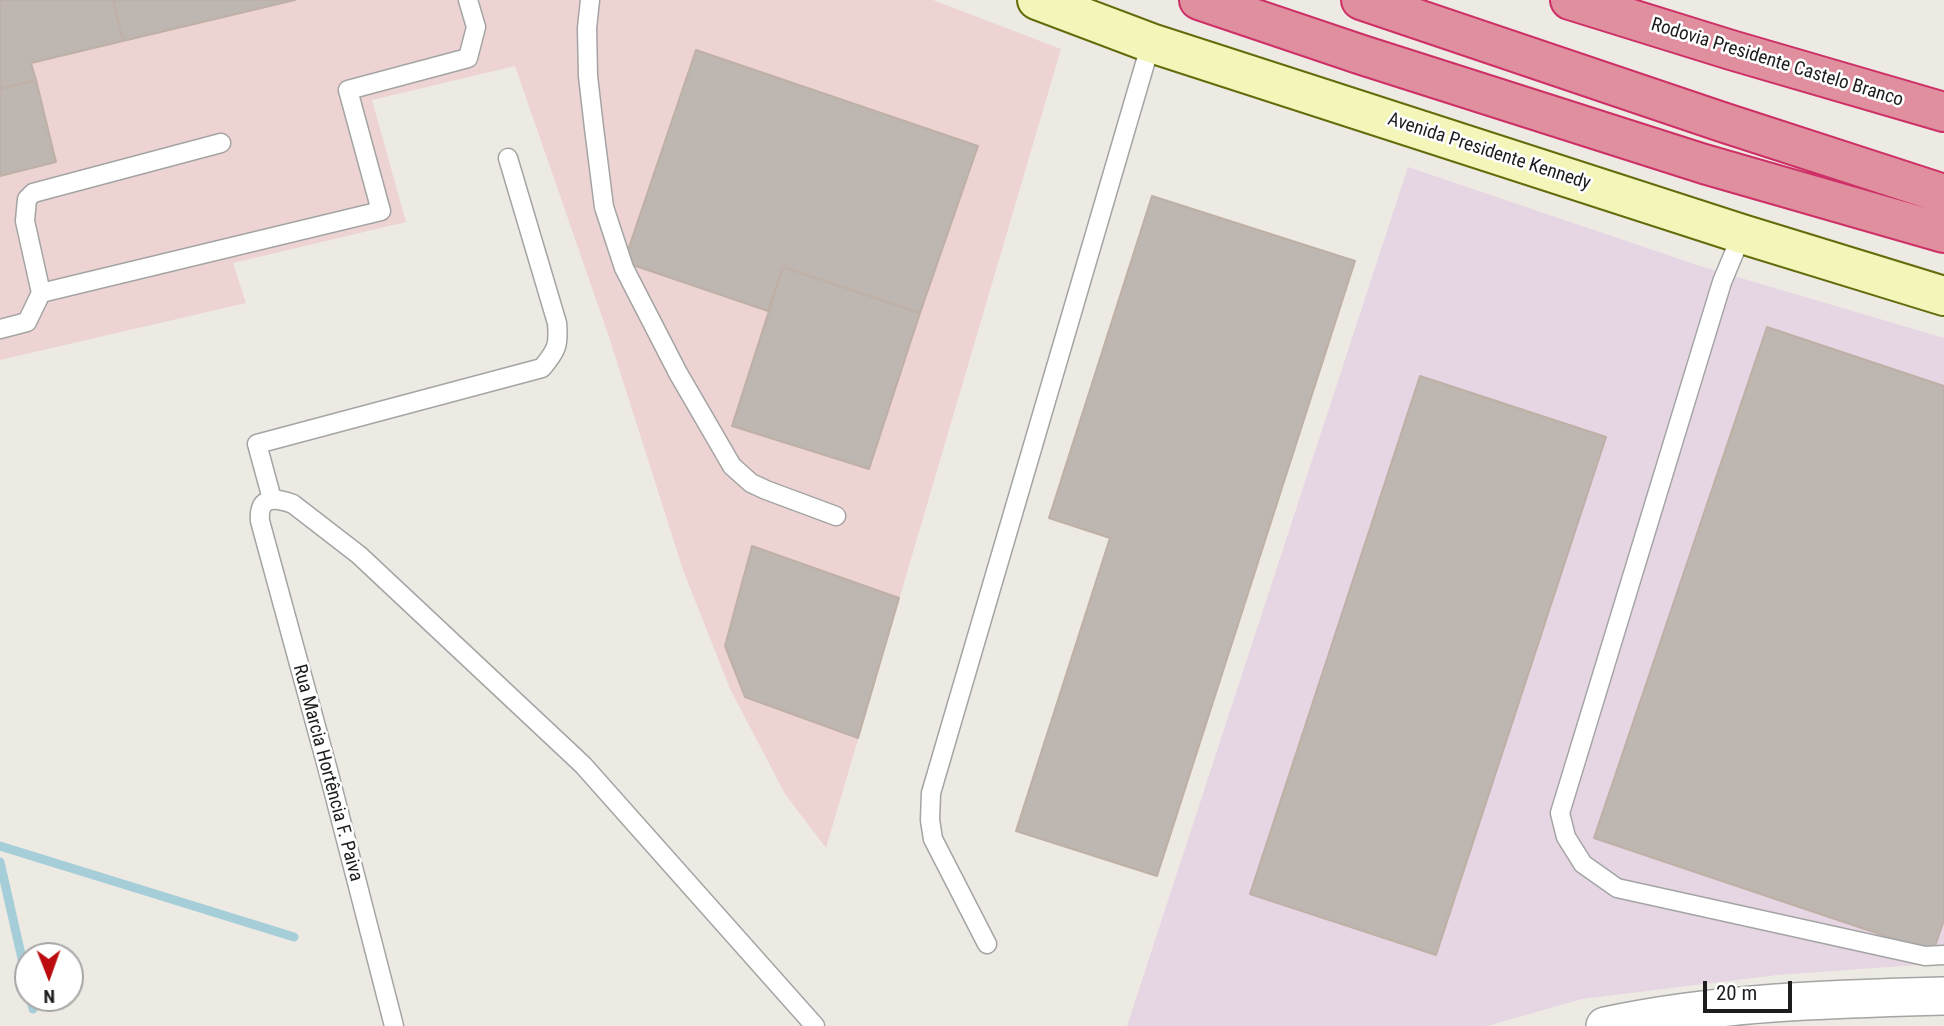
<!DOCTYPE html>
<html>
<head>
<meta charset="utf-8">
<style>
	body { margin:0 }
	#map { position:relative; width:1944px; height:1026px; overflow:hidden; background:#edeae3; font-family:"Roboto Condensed",sans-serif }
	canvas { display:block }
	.north { position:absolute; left:14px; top:942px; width:70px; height:70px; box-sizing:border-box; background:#fff; border:2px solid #a5a5a5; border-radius:50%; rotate:179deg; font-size:19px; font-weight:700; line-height:28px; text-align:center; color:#1d1d1d }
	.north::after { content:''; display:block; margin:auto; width:24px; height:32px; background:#bd0c0f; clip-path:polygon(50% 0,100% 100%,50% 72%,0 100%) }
	.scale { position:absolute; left:1703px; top:981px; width:89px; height:32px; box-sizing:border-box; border:4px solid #1d1d1d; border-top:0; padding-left:9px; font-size:21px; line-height:24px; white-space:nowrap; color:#1d1d1d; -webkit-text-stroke:5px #fff; paint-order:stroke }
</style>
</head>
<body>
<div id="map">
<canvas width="1944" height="1026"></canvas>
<div class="north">N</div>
<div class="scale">20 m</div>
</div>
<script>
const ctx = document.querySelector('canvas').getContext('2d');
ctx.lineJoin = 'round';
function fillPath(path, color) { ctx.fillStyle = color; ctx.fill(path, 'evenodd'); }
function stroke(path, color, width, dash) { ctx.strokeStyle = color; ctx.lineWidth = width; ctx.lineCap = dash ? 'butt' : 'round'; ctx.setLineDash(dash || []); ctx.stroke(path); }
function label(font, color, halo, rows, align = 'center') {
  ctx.font = font + ' "Roboto Condensed",sans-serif'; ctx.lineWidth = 5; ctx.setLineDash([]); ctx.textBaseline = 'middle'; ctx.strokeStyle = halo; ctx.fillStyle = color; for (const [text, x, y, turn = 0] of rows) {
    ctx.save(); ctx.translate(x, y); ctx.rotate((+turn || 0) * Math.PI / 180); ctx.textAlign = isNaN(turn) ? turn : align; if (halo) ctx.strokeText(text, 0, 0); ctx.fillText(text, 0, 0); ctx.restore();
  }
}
fillPath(new Path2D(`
	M 0,0 L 933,0 L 1061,49 L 826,848 L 785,794 L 730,689 L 683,570 L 609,337 L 515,66 L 372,100 L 406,222 L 233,263 L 246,303 L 0,360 Z`), '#edd4d3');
fillPath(new Path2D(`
	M 1408,167 L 1700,266 L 1944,338 L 1944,963 L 1777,975 L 1582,999 L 1487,1026 L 1127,1026 Z`), '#e6d5e3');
stroke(new Path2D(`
	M 0,846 L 294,937
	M 0,862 L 28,985
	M 31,998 L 33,1009`), '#a6ced9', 9);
const building = new Path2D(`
	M 0,0 L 113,0 L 123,41 L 31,63 L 36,80 L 0,89 Z
	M 113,0 L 295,0 L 123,41 Z
	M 696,50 L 978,146 L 920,313 L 783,267 L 768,311 L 624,262 Z
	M 36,80 L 56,162 L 0,176 L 0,89 Z
	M 1152,196 L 1355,261 L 1157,876 L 1016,831 L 1110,538 L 1049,518 Z
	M 783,267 L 920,313 L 869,469 L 732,426 Z
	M 1767,327 L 1944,386 L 1944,920 L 1933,952 L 1594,838 Z
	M 1420,376 L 1606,437 L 1436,955 L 1250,894 Z
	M 752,546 L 899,598 L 858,738 L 745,697 L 725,646 Z`);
fillPath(building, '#beb6b0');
stroke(building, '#beb0a6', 2);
const service = new Path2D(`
	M 590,0 L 587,28 L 588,76 L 594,128 L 604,207 L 624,268 L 678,373 L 732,466 L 751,483 L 766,490 L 836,516
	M 1742,234 L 1722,282 L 1560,813 L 1566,837 L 1583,864 L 1617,888 L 1925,956 L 1944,955
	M 41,293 L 25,221 L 27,199 L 33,193 L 221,143
	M 0,329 L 27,322 L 41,293 L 381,211 L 348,90 L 468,58 L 476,27 L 468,0
	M 272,499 L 257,444 L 542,368 C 557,350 559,345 557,323 L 508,158
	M 987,944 L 933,839 L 930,820 L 931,793 L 1151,43
	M 394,1026 L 329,774 L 260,521 C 258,496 275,497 293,504 L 359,555 L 583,765 L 815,1026`);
const minor = new Path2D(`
	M 1605,1026 C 1716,1002 1831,999 1944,996`);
const secondary = new Path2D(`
	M 1037,0 L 1151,43 L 1742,234 L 1944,296`);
const motorway = new Path2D(`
	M 1199,0 L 1362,55 L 1704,164 L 1944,233
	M 1361,0 L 1722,122 L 1944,194
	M 1570,0 L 1731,50 L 1944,112`);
stroke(service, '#a4a4a4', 21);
stroke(minor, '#a4a4a4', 40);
stroke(secondary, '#636c0b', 42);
stroke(motorway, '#cd2f67', 42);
stroke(service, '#fff', 18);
stroke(minor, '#fff', 37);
stroke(secondary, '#f3f5b9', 38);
stroke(motorway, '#e08f9f', 38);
label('19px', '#1d1d1d', '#fff', [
	["Rodovia Presidente Castelo Branco",1777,63,17],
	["Avenida Presidente Kennedy",1489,152,18],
	["Rua Marcia Hortência F. Paiva",327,773,75]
]);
</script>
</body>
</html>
